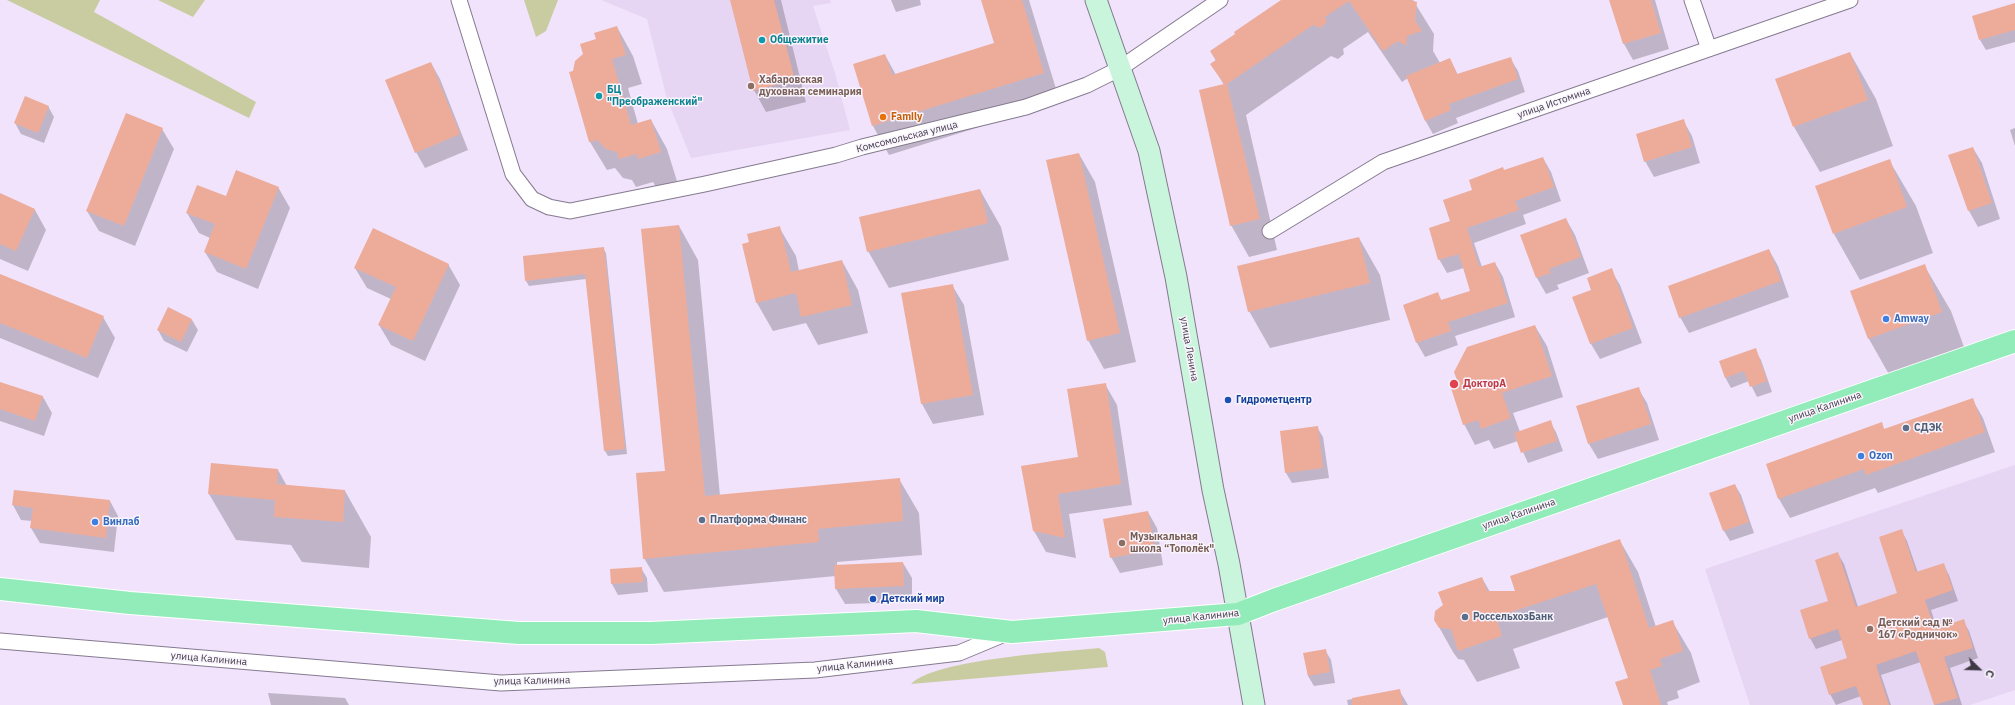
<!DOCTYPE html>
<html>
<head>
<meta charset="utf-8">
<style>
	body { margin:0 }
	#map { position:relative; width:2015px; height:705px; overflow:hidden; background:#f0e3fb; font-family:"IBM Plex Sans",sans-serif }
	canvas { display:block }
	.north { position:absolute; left:1959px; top:649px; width:40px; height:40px; -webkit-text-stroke:3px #f9f4fd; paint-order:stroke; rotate:113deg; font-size:11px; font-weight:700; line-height:16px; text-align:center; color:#3f3a44 }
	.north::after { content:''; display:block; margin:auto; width:14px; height:18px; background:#3f3a44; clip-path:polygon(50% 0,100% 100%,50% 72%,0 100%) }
</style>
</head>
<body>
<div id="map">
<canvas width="2015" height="705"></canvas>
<div class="north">С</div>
</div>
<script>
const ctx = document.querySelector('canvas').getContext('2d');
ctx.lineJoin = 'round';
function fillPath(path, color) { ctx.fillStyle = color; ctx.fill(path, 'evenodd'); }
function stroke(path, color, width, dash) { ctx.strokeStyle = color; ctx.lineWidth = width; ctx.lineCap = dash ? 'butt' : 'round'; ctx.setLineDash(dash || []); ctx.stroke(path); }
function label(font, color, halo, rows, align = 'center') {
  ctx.font = font + ' "IBM Plex Sans",sans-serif'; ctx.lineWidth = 3; ctx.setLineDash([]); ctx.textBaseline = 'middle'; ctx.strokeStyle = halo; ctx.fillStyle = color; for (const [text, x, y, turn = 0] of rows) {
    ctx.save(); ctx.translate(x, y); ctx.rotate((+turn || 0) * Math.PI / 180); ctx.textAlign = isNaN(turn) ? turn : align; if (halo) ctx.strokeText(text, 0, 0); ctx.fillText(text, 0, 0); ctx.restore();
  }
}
fillPath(new Path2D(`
	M 601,0 L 830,0 L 831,3 L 813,6 L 835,73 L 850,130 L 691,158 L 667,99 L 647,19 Z
	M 2015,465 L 2015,690 L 1970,705 L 1750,705 L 1705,569 Z`), '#e6d6f3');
fillPath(new Path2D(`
	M 7,0 L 100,0 L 94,12 L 256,102 L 249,118 Z
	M 158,0 L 205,0 L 193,17 Z
	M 524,0 L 558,0 L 546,31 L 536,37 Z
	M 1099,648 L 1105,652 L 1108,667 L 911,684 C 935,659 1061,652 1099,648 Z`), '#c9cca0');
fillPath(new Path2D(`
	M 731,0 L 781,0 L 806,102 L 766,112 L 754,90 Z
	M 891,0 L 920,0 L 921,5 L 896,12 Z
	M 982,0 L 1029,0 L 1060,102 L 889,155 L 873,126 L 854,65 L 885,55 L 896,75 L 996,44 Z
	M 1283,0 L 1413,0 L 1434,34 L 1433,51 L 1440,63 L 1450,59 L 1458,75 L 1510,58 L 1518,71 L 1525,92 L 1456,118 L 1458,123 L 1433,134 L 1425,120 L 1408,78 L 1402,82 L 1368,32 L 1343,49 L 1344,54 L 1338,59 L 1331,56 L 1246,115 L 1277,250 L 1249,257 L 1231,225 L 1224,85 L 1212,64 L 1216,61 L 1211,52 Z
	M 1610,0 L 1655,0 L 1669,49 L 1633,60 L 1624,44 Z
	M 2015,4 L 2015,42 L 1986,50 L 1980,40 Z
	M 617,27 L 633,56 L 642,84 L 628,88 L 638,124 L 651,120 L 667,149 L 677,181 L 656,187 L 653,182 L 636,187 L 632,180 L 623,178 L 615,168 L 607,170 L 590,142 L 570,73 L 574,72 L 597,40 Z
	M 1850,53 L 1876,99 L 1893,146 L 1820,172 L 1794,127 Z
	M 431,63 L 440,79 L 468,150 L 425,168 L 416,152 Z
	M 48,106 L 54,117 L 44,143 L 21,134 L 15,123 Z
	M 1683,120 L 1692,136 L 1700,163 L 1654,177 L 1645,161 Z
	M 2015,128 L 2015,146 L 2010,130 Z
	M 162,129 L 174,149 L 135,246 L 99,231 L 87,211 Z
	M 1973,148 L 1982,163 L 2000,219 L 1978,227 L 1969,211 L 1949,156 Z
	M 1079,154 L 1095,182 L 1136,362 L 1104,369 L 1088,340 Z
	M 1543,158 L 1551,172 L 1561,201 L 1523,215 L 1526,224 L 1474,243 L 1482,267 L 1495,263 L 1503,277 L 1515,317 L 1455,336 L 1458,345 L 1425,357 L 1417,343 L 1404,305 L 1437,294 L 1442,301 L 1472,292 L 1464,268 L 1447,273 L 1439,259 L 1451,222 L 1474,190 L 1505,171 Z
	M 1889,160 L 1916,206 L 1933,253 L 1860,280 L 1834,234 Z
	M 278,187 L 290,208 L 258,289 L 217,272 L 205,252 L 210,238 L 199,233 L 187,213 L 226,197 Z
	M 980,190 L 1001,227 L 1009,260 L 889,288 L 868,251 Z
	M 0,194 L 35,210 L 46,230 L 28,271 L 0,259 Z
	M 1566,219 L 1575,235 L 1589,273 L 1557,285 L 1559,289 L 1546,294 L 1537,278 L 1521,236 Z
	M 679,226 L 698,260 L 720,496 L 899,479 L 919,513 L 922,555 L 837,562 L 837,566 L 903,563 L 912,578 L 912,602 L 845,604 L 836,589 L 836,576 L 664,592 L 644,558 L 666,472 Z
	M 779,227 L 796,256 L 799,271 L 842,261 L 858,290 L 868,333 L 818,345 L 806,323 L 773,331 L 757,303 L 751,243 Z
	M 1359,238 L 1380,275 L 1390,320 L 1270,348 L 1249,311 Z
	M 603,248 L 606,253 L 627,454 L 608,456 L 605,451 L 586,279 L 529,286 L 526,281 Z
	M 1769,250 L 1778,266 L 1789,297 L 1689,333 L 1680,317 Z
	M 448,264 L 460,285 L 425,361 L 391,345 L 379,325 L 391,299 L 367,288 L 355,268 Z
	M 1924,265 L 1951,311 L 1968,358 L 1895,385 L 1869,339 L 1852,292 Z
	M 1611,270 L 1620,285 L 1642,343 L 1600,359 L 1591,344 L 1593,290 Z
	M 0,275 L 103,317 L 115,338 L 98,378 L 0,338 Z
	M 952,285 L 964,305 L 984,415 L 933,424 L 922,404 L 902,294 Z
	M 168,308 L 192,320 L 198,330 L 187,352 L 164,341 L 158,330 Z
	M 1535,326 L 1547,346 L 1563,397 L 1513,413 L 1520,432 L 1550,422 L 1556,432 L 1563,451 L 1528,463 L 1518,441 L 1494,449 L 1489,440 L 1475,445 L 1464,424 L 1458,380 Z
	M 1755,350 L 1761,360 L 1772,392 L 1757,397 L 1749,381 L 1731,388 L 1725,377 Z
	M 0,383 L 43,397 L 52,413 L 44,436 L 0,421 Z
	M 1105,384 L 1117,405 L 1132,505 L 1069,514 L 1076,558 L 1046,552 L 1034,531 L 1079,458 Z
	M 1638,388 L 1647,403 L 1659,440 L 1598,459 L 1589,444 Z
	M 1972,399 L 1983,418 L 1995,452 L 1878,493 L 1875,488 L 1790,518 L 1779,499 L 1767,464 L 1881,424 L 1885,430 Z
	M 1317,427 L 1323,437 L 1329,478 L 1292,483 L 1286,473 Z
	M 212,464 L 278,470 L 287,486 L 345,491 L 371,537 L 369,568 L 302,562 L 291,545 L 236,540 L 209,494 Z
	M 1735,485 L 1741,495 L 1754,533 L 1730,541 L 1724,531 L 1710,494 Z
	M 110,501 L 118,516 L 114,552 L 40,543 L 31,528 L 32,521 L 21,520 L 13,505 Z
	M 1148,512 L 1157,528 L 1163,565 L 1120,573 L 1111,557 Z
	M 1901,530 L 1907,541 L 1918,573 L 1943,564 L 1949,575 L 1958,601 L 1931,610 L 1937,629 L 1963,621 L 1969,631 L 1978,658 L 1950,668 L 1962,705 L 1935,705 L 1921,662 L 1881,675 L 1891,705 L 1864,705 L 1861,696 L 1836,705 L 1830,694 L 1849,659 L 1842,640 L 1816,649 L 1810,638 L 1829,601 L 1838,554 L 1844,564 L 1858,607 L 1898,594 Z
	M 1620,541 L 1638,572 L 1656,627 L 1672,621 L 1691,653 L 1700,682 L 1677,691 L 1679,698 L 1667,702 L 1668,705 L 1624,705 L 1629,679 L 1608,617 L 1513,649 L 1520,668 L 1477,682 L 1464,660 L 1458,659 L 1453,652 L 1435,620 L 1482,578 L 1490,592 L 1517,592 Z
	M 641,568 L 647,578 L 648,592 L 618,595 L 612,584 L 611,570 Z
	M 1325,650 L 1331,660 L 1335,683 L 1314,686 L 1308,676 L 1304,654 Z
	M 1399,690 L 1408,705 L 1348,705 L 1347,700 Z
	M 268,693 L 345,698 L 349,705 L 271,705 Z`), '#0003');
fillPath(new Path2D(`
	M 730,0 L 774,0 L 795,80 L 753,91 Z
	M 981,0 L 1022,0 L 1044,73 L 872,126 L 853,64 L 885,54 L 892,75 L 994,43 Z
	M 1281,0 L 1410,0 L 1417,2 L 1415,20 L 1422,31 L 1407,36 L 1406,46 L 1398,41 L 1383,51 L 1349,1 L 1325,17 L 1327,22 L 1320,28 L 1313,25 L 1227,84 L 1260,219 L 1230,226 L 1199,90 L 1224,84 L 1210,64 L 1216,60 L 1210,51 L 1235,34 L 1234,32 Z
	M 1609,0 L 1651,0 L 1661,33 L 1623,44 Z
	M 2015,3 L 2015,30 L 1979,40 L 1972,16 Z
	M 617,26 L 626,55 L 612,59 L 631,125 L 651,119 L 661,152 L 638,159 L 637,154 L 619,159 L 617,152 L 606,149 L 597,140 L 589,142 L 569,72 L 573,71 L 575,61 L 583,54 L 580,44 L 596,39 L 594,33 Z
	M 1850,52 L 1868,100 L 1793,127 L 1775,79 Z
	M 1511,57 L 1518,79 L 1449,104 L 1451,110 L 1425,121 L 1406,76 L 1450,58 L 1457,74 Z
	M 431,62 L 460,134 L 415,153 L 385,80 Z
	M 25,96 L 49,106 L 38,133 L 14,123 Z
	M 126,113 L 163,128 L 124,226 L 86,211 Z
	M 1684,119 L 1692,147 L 1644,162 L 1636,134 Z
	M 1973,147 L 1992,203 L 1968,211 L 1948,155 Z
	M 1079,153 L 1120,333 L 1087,341 L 1046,160 Z
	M 1543,157 L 1554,187 L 1515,201 L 1519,210 L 1467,228 L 1479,267 L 1495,262 L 1508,303 L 1448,322 L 1451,331 L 1416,343 L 1403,305 L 1438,292 L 1441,300 L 1470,291 L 1459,254 L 1438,260 L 1429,228 L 1450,221 L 1443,200 L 1472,190 L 1469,180 L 1503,167 L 1504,170 Z
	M 1890,159 L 1907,207 L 1833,234 L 1815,186 Z
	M 236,170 L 279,187 L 246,269 L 204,252 L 215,224 L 186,213 L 197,185 L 226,196 Z
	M 980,189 L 988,223 L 867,252 L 859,217 Z
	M 0,193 L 35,209 L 16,251 L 0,244 Z
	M 1566,218 L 1581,257 L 1549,269 L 1551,273 L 1536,278 L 1520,235 Z
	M 679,225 L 705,496 L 900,478 L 903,521 L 818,529 L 819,542 L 643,559 L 636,473 L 665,471 L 641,229 Z
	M 780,226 L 791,272 L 842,260 L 852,305 L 801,317 L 796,293 L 756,303 L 742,244 L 749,242 L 747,234 Z
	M 373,228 L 449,264 L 413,341 L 378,325 L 396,287 L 354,268 Z
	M 1359,237 L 1370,283 L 1248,312 L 1237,266 Z
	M 604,247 L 625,449 L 604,451 L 585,274 L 525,281 L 523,256 Z
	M 1769,249 L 1781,281 L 1679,318 L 1668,286 Z
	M 1925,264 L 1942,312 L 1868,339 L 1850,291 Z
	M 1612,268 L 1633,328 L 1590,344 L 1572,297 L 1591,290 L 1587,278 Z
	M 0,274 L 104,316 L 87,358 L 0,323 Z
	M 953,284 L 973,395 L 921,404 L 901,293 Z
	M 168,307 L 192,319 L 181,342 L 157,330 Z
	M 1535,325 L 1552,376 L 1502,393 L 1511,418 L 1481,429 L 1478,420 L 1463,425 L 1449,382 L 1457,380 L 1454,372 L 1467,347 Z
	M 1756,348 L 1767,381 L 1750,387 L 1744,371 L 1725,378 L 1719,361 Z
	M 0,382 L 43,396 L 35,421 L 0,409 Z
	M 1106,383 L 1121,484 L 1058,494 L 1065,538 L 1033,531 L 1021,466 L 1078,457 L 1067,389 Z
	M 1639,387 L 1651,424 L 1588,444 L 1576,406 Z
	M 1973,398 L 1985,432 L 1866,475 L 1864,469 L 1778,499 L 1766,464 L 1882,422 L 1884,429 Z
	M 1551,420 L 1557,441 L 1521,453 L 1514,433 Z
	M 1318,426 L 1323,468 L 1285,473 L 1280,431 Z
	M 211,463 L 278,469 L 277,484 L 345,490 L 343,522 L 274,517 L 275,500 L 208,494 Z
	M 1735,484 L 1749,522 L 1723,531 L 1709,493 Z
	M 14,490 L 110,500 L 106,538 L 30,528 L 33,508 L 12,505 Z
	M 1148,511 L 1155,550 L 1110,558 L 1103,519 Z
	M 1902,529 L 1916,572 L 1944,563 L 1953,590 L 1925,600 L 1935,629 L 1964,619 L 1973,648 L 1944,657 L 1958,698 L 1934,705 L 1916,651 L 1876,665 L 1889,705 L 1863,705 L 1856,686 L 1829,695 L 1820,667 L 1847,658 L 1838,629 L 1809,639 L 1800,610 L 1828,601 L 1815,560 L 1838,552 L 1856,607 L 1897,593 L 1879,537 Z
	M 1620,539 L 1649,628 L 1673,620 L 1683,651 L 1660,659 L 1662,666 L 1650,670 L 1661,705 L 1623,705 L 1615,682 L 1628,678 L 1596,584 L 1496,617 L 1502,636 L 1458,651 L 1451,629 L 1439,628 L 1434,620 L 1435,611 L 1443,605 L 1438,592 L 1482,577 L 1487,591 L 1515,591 L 1510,576 Z
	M 903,562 L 904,586 L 835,589 L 834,565 Z
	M 642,567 L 643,582 L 611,584 L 610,569 Z
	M 1326,649 L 1330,672 L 1308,676 L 1303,653 Z
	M 1400,689 L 1403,705 L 1352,705 L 1352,698 Z`), '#edab9a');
const street = new Path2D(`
	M 459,0 L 513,174 L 532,199 L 549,207 L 570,211 L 705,184 L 836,155 L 862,147 L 1026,107 L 1087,85 L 1119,69 L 1220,0
	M 1692,0 L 1709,49
	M 1270,231 L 1383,162 L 1850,0
	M 0,641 L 501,683 L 815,670 L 959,653 L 1007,633`);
const secondary = new Path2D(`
	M 1096,0 L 1149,151 L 1176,277 L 1213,490 L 1229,564 L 1254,705`);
const primary = new Path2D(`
	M 0,589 L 130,603 L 519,633 L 651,633 L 916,621 L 1012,632 L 1238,614 L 1274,600 L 2015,341`);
stroke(street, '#857a8f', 17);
stroke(secondary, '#857a8f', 23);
stroke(primary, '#fff', 24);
stroke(street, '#fff', 15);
stroke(secondary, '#c9f5dc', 21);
stroke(primary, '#92ecb9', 22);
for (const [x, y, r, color] of [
	[762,40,4,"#0f9aa8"],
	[751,86,4,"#8d6e63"],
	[599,96,4,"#0f9aa8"],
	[883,117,4,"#e8710a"],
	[1886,319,4,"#3f7fe0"],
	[1454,384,5,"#e0444e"],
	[1228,400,4,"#1a4fb4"],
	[1906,428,4,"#5c6f8a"],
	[1861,456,4,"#3f7fe0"],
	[702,520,4,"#5c6f8a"],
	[95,522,4,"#3f7fe0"],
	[1122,543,4,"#8d6e63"],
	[873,599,4,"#1a4fb4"],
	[1465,617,4,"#5c6f8a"],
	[1870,629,4,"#8d6e63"]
]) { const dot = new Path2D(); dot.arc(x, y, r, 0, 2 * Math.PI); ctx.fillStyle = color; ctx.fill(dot); stroke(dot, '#f9f4fd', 1.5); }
label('bold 10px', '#0d838f', '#f9f4fd', [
	["Общежитие",770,40],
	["БЦ",607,90],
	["\"Преображенский\"",607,102]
], 'left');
label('bold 10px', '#785e54', '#f9f4fd', [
	["Хабаровская",759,80],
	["духовная семинария",759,92],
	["Музыкальная",1130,537],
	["школа “Тополёк\"",1130,549],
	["Детский сад №",1878,623],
	["167 «Родничок»",1878,635]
], 'left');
label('10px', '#3f3a44', '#f9f4fd', [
	["улица Истомина",1554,103,-19],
	["Комсомольская улица",907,137,-14],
	["улица Ленина",1189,349,80],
	["улица Калинина",1825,407,-19],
	["улица Калинина",1519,514,-19],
	["улица Калинина",1201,617,-6],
	["улица Калинина",209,659,5],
	["улица Калинина",855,665,-6],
	["улица Калинина",532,681,-1]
]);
label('bold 10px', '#c56008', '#f9f4fd', [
	["Family",891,117]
], 'left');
label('bold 10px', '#366cbe', '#f9f4fd', [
	["Amway",1894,319],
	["Ozon",1869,456],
	["Винлаб",103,522]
], 'left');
label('bold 10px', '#be3a42', '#f9f4fd', [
	["ДокторА",1463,384]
], 'left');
label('bold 10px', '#164399', '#f9f4fd', [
	["Гидрометцентр",1236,400],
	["Детский мир",881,599]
], 'left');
label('bold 10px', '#4e5e75', '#f9f4fd', [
	["СДЭК",1914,428],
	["Платформа Финанс",710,520],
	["РоссельхозБанк",1473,617]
], 'left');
</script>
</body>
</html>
